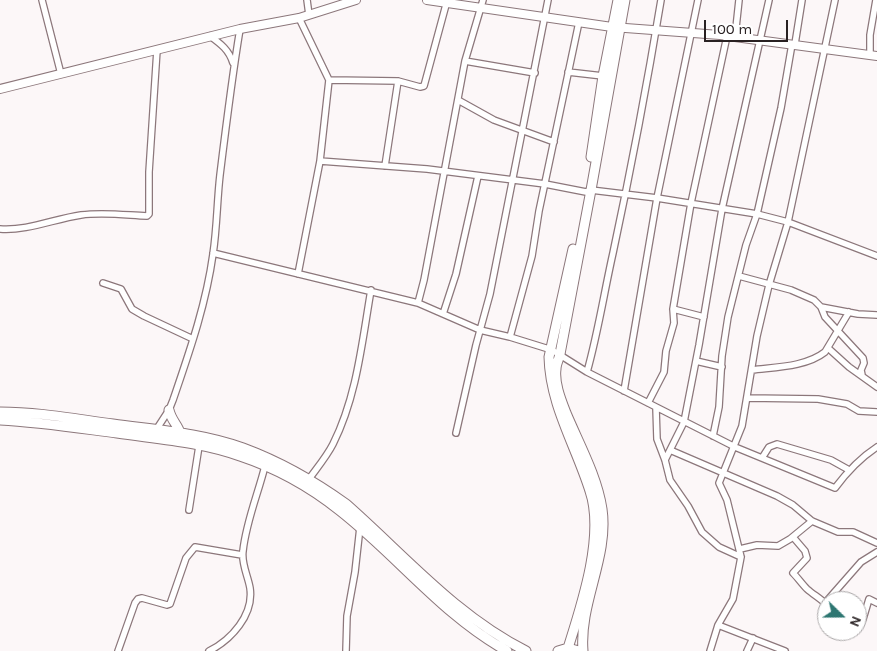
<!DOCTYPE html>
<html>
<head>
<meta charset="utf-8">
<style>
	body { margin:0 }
	#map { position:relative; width:877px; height:651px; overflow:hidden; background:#fcf7f8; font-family:Karla,sans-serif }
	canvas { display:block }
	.north { position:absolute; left:817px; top:591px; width:50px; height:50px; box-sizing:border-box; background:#fff; border:1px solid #a9a6a7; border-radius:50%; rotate:112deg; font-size:14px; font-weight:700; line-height:20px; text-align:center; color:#292122 }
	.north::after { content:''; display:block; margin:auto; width:18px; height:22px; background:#2d7671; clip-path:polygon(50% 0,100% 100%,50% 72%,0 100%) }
	.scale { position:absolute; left:704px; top:20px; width:84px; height:22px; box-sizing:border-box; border:2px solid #292122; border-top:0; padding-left:6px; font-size:15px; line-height:18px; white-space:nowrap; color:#292122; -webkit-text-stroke:4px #fff; paint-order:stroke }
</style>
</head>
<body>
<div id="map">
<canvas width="877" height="651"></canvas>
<div class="north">N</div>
<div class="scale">100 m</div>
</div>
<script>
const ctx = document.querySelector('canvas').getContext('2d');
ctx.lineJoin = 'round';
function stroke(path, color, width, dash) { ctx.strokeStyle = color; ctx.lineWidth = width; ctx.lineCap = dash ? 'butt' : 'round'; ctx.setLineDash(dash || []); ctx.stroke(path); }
const minor = new Path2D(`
	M 42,0 L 61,74
	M 307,0 L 309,15
	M 210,36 C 221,44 229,50 233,63
	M 735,37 L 739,0
	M 795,44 L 802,0
	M 870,55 L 870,35 L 876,0
	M 465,61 L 535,73
	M 568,72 L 603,76
	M 329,80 L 398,81 L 420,87 L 424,86 L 447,1
	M 458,100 L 494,120 L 554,142
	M 320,161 L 427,169 L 545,184 L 586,192 L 591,190 L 657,198 L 757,214 L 788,222 L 877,256
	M 385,166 L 398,81
	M 0,229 C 27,231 54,219 81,215 C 103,212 125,215 147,216 L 149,214 L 149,172 L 157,50
	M 213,253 L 418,303 L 480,330 L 510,337 L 552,350 L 587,372 L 735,447 L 835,488 C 847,472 860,458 877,447
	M 298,274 L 320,161 L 329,80 L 299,18
	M 739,276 L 791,290 L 814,300 L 821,307 L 825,317 L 863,358 L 864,363 L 861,370 L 862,375
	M 103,283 L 121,289 L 132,309 L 144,316 L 193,339
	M 418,303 L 424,280 L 465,61 L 483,0
	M 821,307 L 858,314 L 877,315
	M 673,309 L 704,317
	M 443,314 L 456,274 L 478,176
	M 510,337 L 532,256 L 539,211 L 579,22
	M 828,348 L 849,367 L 877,387
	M 696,361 L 722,367
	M 752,370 C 775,367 806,367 825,352 L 849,312
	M 587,372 C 598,333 604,293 613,253 C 631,169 647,85 661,0
	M 624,391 L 657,198 L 698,0
	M 747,398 L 818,399 L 847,404 L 859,411 L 877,412
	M 648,403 L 664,372 L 666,351 L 674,323 L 673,309 L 691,203 L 727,36
	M 656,408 L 657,439 L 665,460 L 670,480 L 688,506 L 702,532 L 719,547 L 741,557
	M 156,430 L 169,410 L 173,400 C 189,353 206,305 213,254 C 217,228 217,201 220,175 C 226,126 232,77 240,29
	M 456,433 L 476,345 L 490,294 L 548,0
	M 713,436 L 719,407 L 722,356 L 728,317 L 746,245 L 757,214 L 781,108 L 792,44
	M 670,450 L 777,496 L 793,505 L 812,521 L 838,532 L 853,532 L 877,543
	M 762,458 L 769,447 L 777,444 L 831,460 L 849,470
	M 665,460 L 684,422 L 699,345 L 722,209 L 769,0
	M 309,479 C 317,468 327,456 333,444 C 357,396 362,342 371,290
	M 189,510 L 199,446
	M 793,537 L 805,551 L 807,558 L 793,573 C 798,578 802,584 807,589 C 814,595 821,599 827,605
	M 740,549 L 757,545 L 778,546 L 790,539 L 812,521
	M 825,603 L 861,562 L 877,552
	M 857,620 L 863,619 L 869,599 L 877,603
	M 718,625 L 785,651
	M 118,651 L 135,603 L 138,599 L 142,598 L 167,605 L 170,604 L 186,558 L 195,547 L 242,555
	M 209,651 C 231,640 254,615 250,588 C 248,576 241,563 243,551 C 246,522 258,494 265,466
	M 346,651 L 347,616 L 355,572 L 360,527
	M 710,651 L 718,625 L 733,599 L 741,557 L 727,500 L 719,483 L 742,426 L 757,336 L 769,285 L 788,222 L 835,0
	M 747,651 L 753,638`);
const secondary = new Path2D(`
	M 427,0 L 612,27 L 720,35 L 877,56
	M 0,89 L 240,29 L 299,18 L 356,0`);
const primary = new Path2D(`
	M 591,157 L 603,76 L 618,0
	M 169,410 C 171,420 178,425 180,433
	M 0,412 C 38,412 75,419 113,424 C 156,430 202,433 243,448 C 281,462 314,481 346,504 C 404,555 456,616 526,651
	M 0,420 C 39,422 78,428 117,433 C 158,439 201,442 240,456 C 276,468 309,486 339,510 C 397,555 442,615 507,651
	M 568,648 C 582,604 605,535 590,491 C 576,446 550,405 549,357 L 573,249
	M 558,651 L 568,648 L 579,651
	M 583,651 C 579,603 609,557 602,509 C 597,476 579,444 566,413 C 561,400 554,383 556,369 C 556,364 559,359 560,354 L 591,190 L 625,0`);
stroke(minor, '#8c777b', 8);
stroke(secondary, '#8c777b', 10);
stroke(primary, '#8c777b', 11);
stroke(minor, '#fff', 5.5);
stroke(secondary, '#fff', 8);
stroke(primary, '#fff', 9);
</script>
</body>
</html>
